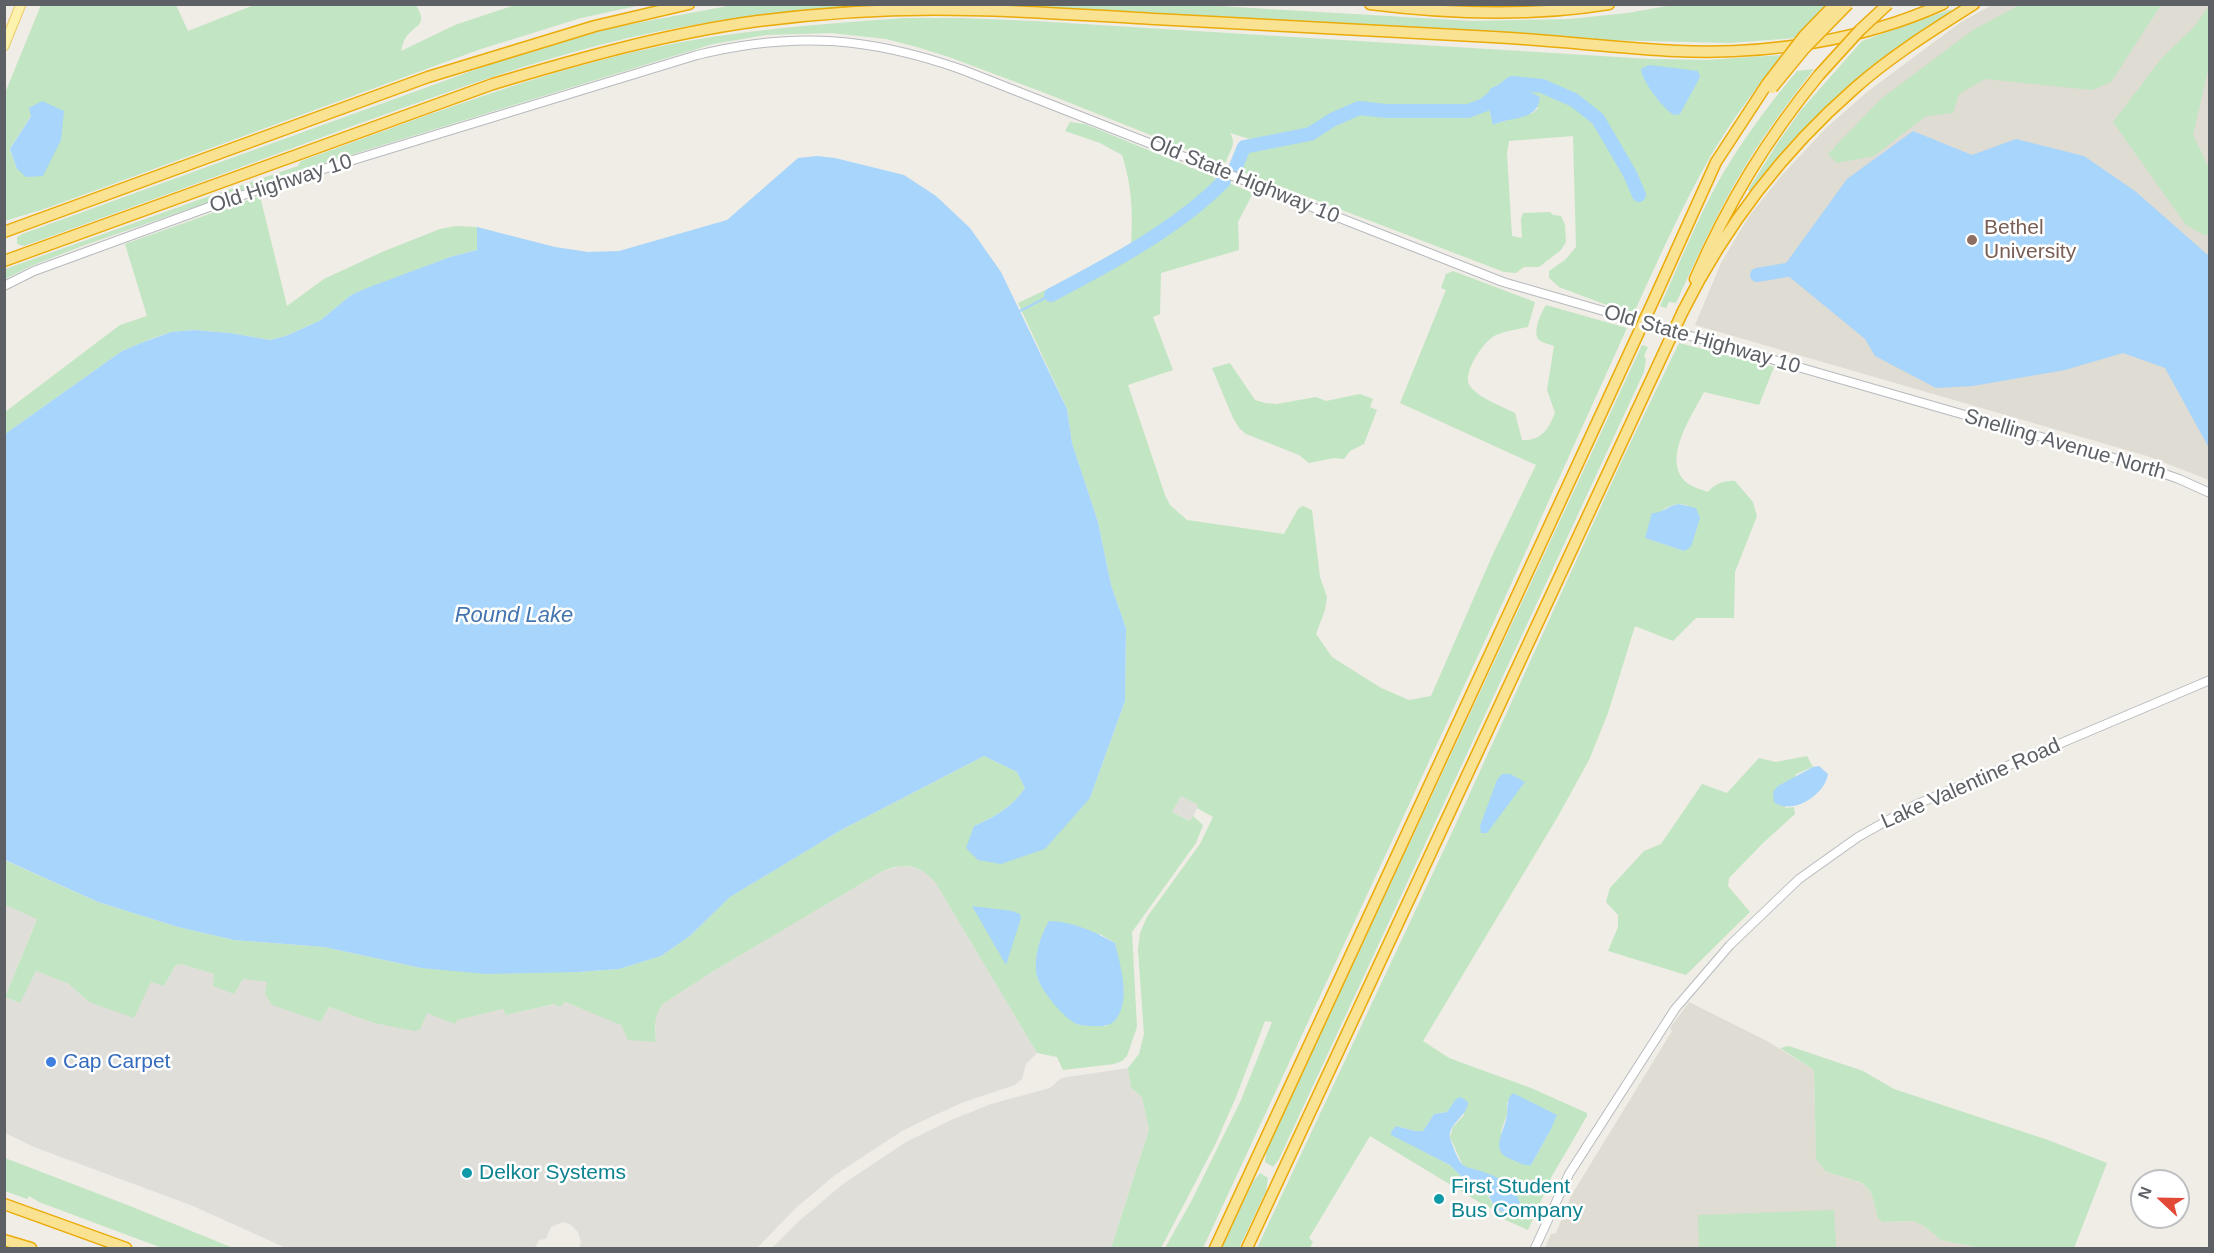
<!DOCTYPE html>
<html>
<head>
<meta charset="utf-8">
<style>
	body { margin:0 }
	#map { position:relative; width:2214px; height:1253px; overflow:hidden; background:#efede5; font-family:Helvetica,sans-serif }
	canvas { display:block }
	.frame { position:absolute; inset:0; border:6px solid #5d6065; pointer-events:none }
	.north { position:absolute; left:2130px; top:1169px; width:60px; height:60px; box-sizing:border-box; background:#fff; border:2px solid #bebfc1; border-radius:50%; rotate:292deg; font-size:16px; font-weight:700; line-height:24px; text-align:center; color:#5d6065 }
	.north::after { content:''; display:block; margin:auto; width:21px; height:27px; background:#e34937; clip-path:polygon(50% 0,100% 100%,50% 72%,0 100%) }
</style>
</head>
<body>
<div id="map">
<canvas width="2214" height="1253"></canvas>
<div class="frame"></div>
<div class="north">N</div>
</div>
<script>
const ctx = document.querySelector('canvas').getContext('2d');
ctx.lineJoin = 'round';
function fillPath(path, color) { ctx.fillStyle = color; ctx.fill(path, 'evenodd'); }
function stroke(path, color, width, dash) { ctx.strokeStyle = color; ctx.lineWidth = width; ctx.lineCap = dash ? 'butt' : 'round'; ctx.setLineDash(dash || []); ctx.stroke(path); }
function label(font, color, halo, rows, align = 'center') {
  ctx.font = font + ' Helvetica,sans-serif'; ctx.lineWidth = 5; ctx.setLineDash([]); ctx.textBaseline = 'middle'; ctx.strokeStyle = halo; ctx.fillStyle = color; for (const [text, x, y, turn = 0] of rows) {
    ctx.save(); ctx.translate(x, y); ctx.rotate((+turn || 0) * Math.PI / 180); ctx.textAlign = isNaN(turn) ? turn : align; if (halo) ctx.strokeText(text, 0, 0); ctx.fillText(text, 0, 0); ctx.restore();
  }
}
fillPath(new Path2D(`
	M 1181,796 L 1199,805 L 1191,821 L 1172,812 Z
	M 901,866 L 911,867 L 926,872 L 935,882 L 1037,1053 L 1026,1064 L 1022,1079 L 1015,1085 L 964,1102 L 935,1115 L 902,1131 L 835,1175 L 797,1207 L 757,1248 L 579,1248 L 581,1242 L 578,1232 L 570,1224 L 563,1222 L 551,1227 L 546,1239 L 539,1240 L 535,1248 L 286,1248 L 193,1206 L 34,1147 L 5,1133 L 4,905 L 37,918 L 5,997 L 19,1003 L 36,971 L 69,984 L 89,1002 L 151,981 L 164,986 L 175,966 L 181,964 L 214,974 L 234,993 L 243,979 L 255,979 L 267,982 L 321,1022 L 329,1007 L 374,1023 L 420,1030 L 427,1012 L 456,1020 L 503,1009 L 506,1015 L 564,1002 L 616,1022 L 621,1025 L 625,1031 L 656,1042 L 655,1019 L 659,1009 L 663,1004 L 712,972 L 881,872 Z
	M 1128,1068 L 1131,1088 L 1142,1097 L 1149,1130 L 1111,1248 L 772,1248 L 799,1221 L 843,1184 L 906,1142 L 951,1120 L 991,1104 L 1050,1088 L 1061,1078 Z`), '#e0ded9');
fillPath(new Path2D(`
	M 1992,5 L 2209,5 L 2209,480 L 2147,456 L 1695,325 L 1721,263 L 1749,216 L 1781,176 L 1826,128 L 1867,92 L 1961,22 Z
	M 1689,1002 L 1767,1041 L 1814,1070 L 1816,1159 L 1825,1171 L 1861,1183 L 1871,1192 L 1878,1218 L 1882,1222 L 1913,1221 L 1924,1226 L 1941,1240 L 1980,1248 L 1545,1248 L 1551,1234 L 1556,1233 L 1571,1196 L 1672,1031 L 1670,1028 Z`), '#dedcd3');
fillPath(new Path2D(`
	M 2021,4 L 2161,5 L 2111,82 L 2092,90 L 1985,79 L 1959,94 L 1953,113 L 1926,116 L 1874,156 L 1837,163 L 1828,154 L 1881,99 L 1973,30 Z
	M 41,5 L 176,5 L 188,31 L 254,5 L 416,5 C 428,26 417,23 406,37 C 403,41 402,48 401,51 L 455,25 L 515,5 L 641,5 L 581,18 L 481,49 L 50,207 L 5,221 L 5,93 ZM 31,115 L 17,169 L 10,149 Z
	M 733,5 L 879,5 C 795,9 710,19 628,38 C 529,61 434,97 339,131 C 234,170 129,208 24,246 L 17,244 L 17,237 L 22,234 L 535,48 L 616,27 Z
	M 1000,5 L 1201,5 L 1472,21 L 1569,19 L 1627,13 L 1673,5 L 1826,5 L 1796,38 L 1730,43 L 1603,40 Z
	M 2209,6 L 2209,66 L 2193,135 L 2209,168 L 2209,232 L 2206,236 L 2186,225 L 2113,122 L 2161,59 L 2194,27 Z
	M 1952,9 C 1944,22 1893,50 1877,63 C 1829,101 1788,144 1751,192 L 1748,190 L 1779,141 L 1802,109 L 1862,41 Z
	M 905,18 L 962,18 L 1034,21 L 1650,59 L 1706,60 L 1782,55 C 1756,88 1731,121 1710,157 C 1681,208 1657,262 1633,315 L 1559,287 L 1549,278 L 1549,271 L 1565,260 L 1576,247 L 1573,136 L 1509,141 L 1507,153 L 1512,236 L 1522,238 L 1521,219 L 1523,213 L 1550,212 L 1553,215 L 1561,216 L 1565,225 L 1566,242 L 1561,250 L 1539,267 L 1524,267 L 1516,273 L 1504,272 L 1232,168 C 1232,157 1238,150 1249,149 L 1250,139 L 1230,133 C 1237,144 1230,150 1226,162 L 1221,163 L 1045,93 L 949,57 L 917,47 L 886,39 L 831,33 L 766,35 L 713,44 L 298,171 L 85,245 L 31,266 L 5,279 L 5,269 L 204,198 L 298,166 L 301,161 C 416,120 531,74 652,48 C 735,30 820,24 905,18 ZM 1508,81 L 1538,108 L 1533,113 L 1494,124 L 1490,112 L 1491,88 Z
	M 1814,69 C 1791,99 1767,130 1747,163 C 1719,208 1698,255 1676,303 L 1669,302 L 1666,308 L 1660,306 C 1679,265 1695,224 1717,184 C 1740,143 1767,107 1797,71 Z
	M 1070,122 L 1085,124 L 1253,193 L 1238,222 L 1239,250 L 1161,273 L 1160,314 L 1153,317 L 1173,370 L 1128,385 L 1165,495 L 1170,505 L 1187,520 L 1284,534 L 1298,509 L 1303,506 L 1312,510 L 1320,577 L 1327,597 L 1325,610 L 1316,634 L 1332,657 L 1381,688 L 1409,700 L 1431,696 L 1493,554 L 1536,465 L 1400,403 L 1446,290 L 1441,288 L 1446,274 L 1453,271 L 1535,302 L 1528,327 C 1518,329 1506,331 1496,335 C 1484,340 1461,374 1470,386 C 1477,397 1503,407 1515,413 L 1522,440 C 1541,441 1548,430 1555,413 L 1547,390 L 1554,346 C 1550,344 1542,343 1539,340 C 1532,333 1541,312 1546,305 L 1627,328 L 1503,602 L 1203,1248 L 1165,1248 L 1192,1200 L 1241,1100 L 1272,1022 L 1265,1021 L 1236,1097 L 1215,1145 L 1161,1248 L 1111,1248 L 1149,1130 L 1142,1097 L 1131,1088 L 1128,1068 L 1139,1054 L 1144,1034 L 1138,950 L 1140,933 L 1147,917 L 1200,844 L 1213,817 L 1197,808 L 1198,805 L 1181,796 L 1172,812 L 1190,821 L 1193,816 L 1203,825 L 1196,843 L 1132,932 L 1137,1027 L 1127,1056 L 1122,1061 L 1114,1064 L 1063,1070 L 1057,1057 L 1037,1053 L 935,882 C 919,864 903,862 881,872 L 712,972 L 663,1004 C 653,1016 655,1028 656,1042 L 628,1040 L 621,1025 L 565,1002 L 560,1007 L 554,1004 L 506,1015 L 503,1009 L 457,1020 L 455,1024 L 427,1013 L 420,1030 L 415,1031 L 374,1023 L 329,1007 L 321,1022 L 272,1005 L 265,994 L 267,982 L 243,979 L 234,994 L 213,986 L 214,974 L 181,964 L 175,966 L 164,986 L 151,982 L 134,1018 L 89,1002 L 69,984 L 36,971 L 20,1003 L 5,997 L 37,919 L 5,905 L 4,860 L 98,902 L 178,927 L 234,940 L 324,947 L 421,968 L 579,972 L 619,969 L 661,956 L 690,936 L 730,897 L 843,829 L 984,756 L 1017,772 L 1025,788 C 1012,807 995,817 974,826 L 1090,798 L 1125,701 L 1126,628 L 1111,585 L 1098,522 L 1072,443 L 1067,409 L 1018,303 L 1111,259 L 1131,245 C 1133,214 1132,185 1122,155 L 1100,143 L 1065,131 ZM 1100,934 L 1115,943 L 1121,978 L 1106,1026 L 1077,1024 L 1066,1016 L 1038,980 Z
	M 260,196 L 287,306 L 324,279 L 382,252 L 440,229 L 456,226 L 477,227 L 477,250 L 450,257 L 351,295 L 321,320 L 286,336 L 270,340 L 230,333 L 194,330 L 171,332 L 153,338 L 122,351 L 5,434 L 5,412 L 120,325 L 147,316 L 125,244 Z
	M 1679,343 L 1774,367 L 1759,405 L 1704,392 C 1693,414 1664,455 1683,479 C 1688,486 1700,489 1708,492 C 1715,484 1724,480 1735,481 L 1753,502 L 1757,516 L 1735,572 L 1734,618 L 1696,618 L 1673,641 L 1635,626 L 1608,713 L 1589,760 L 1557,818 L 1423,1041 L 1449,1058 L 1531,1088 L 1587,1113 L 1587,1116 L 1552,1176 L 1528,1230 L 1501,1218 L 1486,1204 L 1484,1205 L 1370,1136 L 1309,1238 L 1313,1242 L 1310,1248 L 1257,1248 L 1448,841 L 1625,454 ZM 1678,504 L 1687,505 L 1684,551 L 1646,538 C 1654,521 1658,507 1678,504 ZM 1507,1101 L 1550,1131 L 1531,1165 C 1510,1164 1509,1148 1501,1131 L 1507,1114 ZM 1451,1109 L 1465,1114 L 1453,1127 L 1450,1137 L 1462,1164 L 1506,1214 L 1493,1205 L 1487,1194 L 1463,1178 L 1450,1165 L 1408,1143 L 1396,1126 L 1415,1131 L 1423,1131 L 1434,1114 L 1447,1112 Z
	M 1642,345 L 1648,347 L 1644,356 L 1646,359 L 1644,372 L 1279,1159 L 1273,1167 L 1265,1162 L 1267,1149 Z
	M 1230,363 L 1255,400 L 1265,403 L 1277,404 L 1316,397 L 1326,401 L 1360,394 L 1373,399 L 1370,407 L 1377,410 L 1364,444 L 1350,451 L 1344,459 L 1334,458 L 1309,463 L 1299,455 L 1246,434 L 1240,429 L 1233,418 L 1212,368 Z
	M 1807,756 L 1813,767 L 1796,774 L 1785,808 L 1794,807 L 1795,814 L 1763,843 L 1729,878 L 1728,886 L 1750,912 L 1686,975 L 1608,951 L 1618,927 L 1618,915 L 1606,902 L 1610,888 L 1644,851 L 1661,844 L 1702,784 L 1727,793 L 1759,758 L 1776,762 Z
	M 1789,1046 L 1863,1071 L 1894,1089 L 2048,1140 L 2107,1163 L 2074,1248 L 1980,1248 L 1941,1240 L 1924,1226 L 1913,1221 L 1882,1222 L 1878,1218 L 1871,1192 L 1862,1183 L 1825,1171 L 1816,1159 L 1814,1070 L 1780,1048 Z
	M 5,1158 L 130,1206 L 233,1248 L 162,1248 L 39,1202 L 29,1196 L 27,1199 L 5,1191 Z
	M 1260,1173 L 1268,1178 L 1266,1191 L 1239,1248 L 1221,1248 L 1253,1182 Z
	M 1834,1210 L 1836,1248 L 1699,1248 L 1698,1215 Z`), '#c2e5c3');
fillPath(new Path2D(`
	M 1649,65 L 1698,71 L 1700,77 L 1680,114 L 1674,115 C 1664,110 1641,80 1641,69 Z
	M 1508,81 L 1540,97 C 1538,122 1511,116 1493,125 L 1490,112 L 1483,102 L 1491,88 Z
	M 42,101 L 64,111 L 61,140 L 43,176 L 26,177 L 17,169 L 10,149 L 31,116 L 29,108 Z
	M 1913,131 L 1972,155 L 2016,139 L 2084,156 L 2135,191 L 2209,256 L 2209,448 L 2165,368 L 2123,353 L 2065,370 L 1973,386 L 1936,388 L 1875,356 L 1865,339 L 1781,270 L 1847,179 Z
	M 817,156 L 835,158 L 904,175 L 936,196 L 970,228 L 1001,272 L 1067,409 L 1072,443 L 1098,522 L 1111,585 L 1126,628 L 1125,701 L 1090,798 L 1045,849 L 1001,864 L 978,860 L 966,848 L 974,826 C 995,817 1012,807 1025,788 L 1017,772 L 984,756 L 843,829 L 730,897 L 690,936 L 661,956 L 619,969 L 579,972 L 486,974 L 421,968 L 324,947 L 234,940 L 178,927 L 98,902 L 5,860 L 5,434 L 122,351 L 141,343 L 171,332 L 194,330 L 230,333 L 270,340 L 286,336 L 321,320 L 351,295 L 367,288 L 450,257 L 477,250 L 477,227 L 555,247 L 588,252 L 619,251 L 727,220 L 798,158 Z
	M 1679,504 L 1696,508 L 1700,518 L 1691,547 L 1684,551 L 1645,538 L 1652,513 C 1661,514 1669,505 1679,504 Z
	M 1819,766 L 1828,774 C 1825,795 1792,816 1774,802 L 1773,792 L 1778,786 L 1813,767 Z
	M 1502,774 L 1510,774 L 1525,782 L 1487,833 L 1481,833 L 1480,826 L 1497,780 Z
	M 972,906 L 1012,911 L 1020,914 L 1021,918 L 1006,965 Z
	M 1049,921 C 1071,921 1096,932 1115,943 C 1120,964 1131,1000 1116,1019 C 1113,1024 1106,1026 1100,1026 C 1093,1026 1083,1026 1077,1024 C 1064,1019 1042,991 1038,979 C 1032,962 1040,936 1049,921 Z
	M 1513,1093 L 1557,1115 L 1550,1131 L 1531,1165 C 1523,1166 1520,1163 1513,1160 C 1488,1152 1504,1133 1507,1115 C 1508,1106 1506,1099 1513,1093 Z
	M 1461,1097 L 1468,1102 C 1468,1116 1448,1123 1450,1138 C 1452,1144 1457,1158 1461,1163 C 1464,1167 1470,1168 1474,1169 C 1494,1175 1513,1182 1520,1203 L 1518,1208 L 1511,1214 L 1496,1210 L 1489,1196 L 1463,1178 L 1450,1165 L 1391,1135 L 1391,1132 L 1396,1126 L 1415,1131 L 1423,1131 L 1434,1114 L 1447,1112 L 1456,1099 Z`), '#a8d5fc');
stroke(new Path2D(`
	M 1020,311 L 1051,295`), '#a8d5fc', 2);
stroke(new Path2D(`
	M 1235,169 L 1244,147 L 1310,134 L 1332,120 L 1359,108 L 1386,111 L 1468,111 L 1484,105 L 1512,83 L 1542,86 L 1574,100 L 1598,119 L 1630,174 L 1639,195
	M 1757,275 L 1799,268
	M 1051,295 C 1110,264 1178,228 1224,181`), '#a8d5fc', 14);
const minor = new Path2D(`
	M 4,286 L 34,271 L 231,199 L 304,175 L 697,55 C 794,31 870,37 963,70 L 1503,282 L 2142,466 L 2179,479 L 2210,493
	M 1535,1248 L 1569,1174 L 1675,1009 L 1730,945 L 1799,879 L 1858,837 L 1915,805 L 2210,680`);
const major = new Path2D(`
	M 4,46 L 21,4`);
const highway = new Path2D(`
	M 1370,4 C 1449,14 1530,17 1609,4
	M 4,232 L 428,77 L 595,26 L 689,4
	M 4,261 L 493,84 C 580,58 668,33 758,21 C 829,12 900,8 971,10 C 1032,11 1094,16 1155,19 C 1268,25 1381,31 1493,37 C 1554,40 1615,48 1677,51 C 1766,55 1861,41 1943,4
	M 1695,279 C 1728,203 1766,140 1819,75
	M 1656,295 L 1716,162 L 1767,84
	M 1683,311 C 1725,227 1784,150 1855,88 C 1891,56 1933,30 1974,4
	M 4,1204 L 126,1248
	M 4,1240 L 31,1248
	M 1215,1248 L 1631,349
	M 1247,1248 L 1657,367`);
stroke(minor, '#b7babe', 10);
stroke(major, '#ecc960', 11);
stroke(highway, '#ebab09', 13);
stroke(minor, '#fff', 8);
stroke(major, '#fcf1ad', 9);
stroke(highway, '#f9e292', 10);
const highwayBridge = new Path2D(`
	M 1819,75 L 1860,30 L 1888,4
	M 1767,84 L 1804,36 L 1835,4
	M 1772,88 L 1804,49 L 1848,4
	M 1631,349 L 1656,295
	M 1657,367 L 1683,311`);
stroke(highwayBridge, '#ebab09', 13, []);
stroke(highwayBridge, '#f9e292', 10);
for (const [x, y, r, color] of [
	[1972,240,6,"#8d6e63"],
	[51,1062,6,"#3f7fe0"],
	[467,1173,6,"#0f9aa8"],
	[1439,1199,6,"#0f9aa8"]
]) { const dot = new Path2D(); dot.arc(x, y, r, 0, 2 * Math.PI); ctx.fillStyle = color; ctx.fill(dot); stroke(dot, '#fff', 2); }
label('21px', '#5d6065', '#fff', [
	["Old State Highway 10",1244,180,22],
	["Old Highway 10",281,184,-18],
	["Old State Highway 10",1702,340,16],
	["Snelling Avenue North",2065,445,16],
	["Lake Valentine Road",1971,784,-24]
]);
label('21px', '#785e54', '#fff', [
	["Bethel",1984,228],
	["University",1984,252]
], 'left');
label('21px', '#366cbe', '#fff', [
	["Cap Carpet",63,1062]
], 'left');
label('21px', '#0d838f', '#fff', [
	["Delkor Systems",479,1173],
	["First Student",1451,1187],
	["Bus Company",1451,1211]
], 'left');
label('italic 22px', '#4475ae', '#fff', [
	["Round Lake",514,616]
]);
</script>
</body>
</html>
